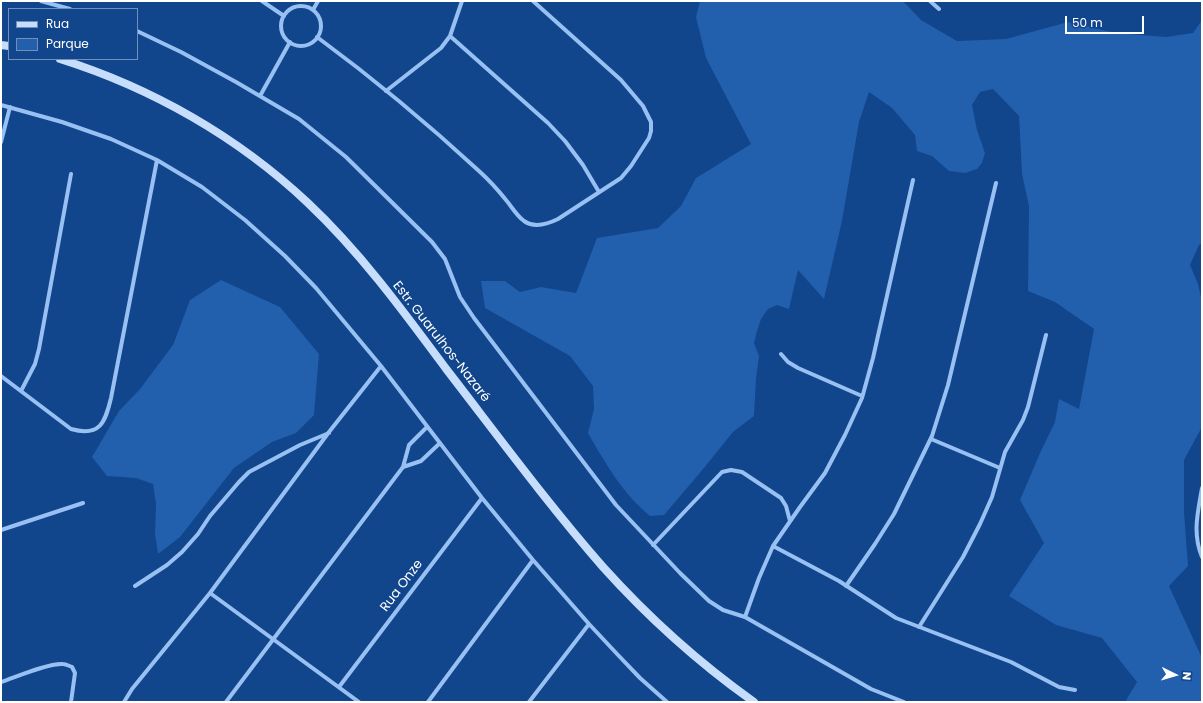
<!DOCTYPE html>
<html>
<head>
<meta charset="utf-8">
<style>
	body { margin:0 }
	#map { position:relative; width:1203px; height:703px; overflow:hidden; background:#11458c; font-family:Poppins,sans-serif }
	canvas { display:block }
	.frame { position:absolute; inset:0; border:2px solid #fff; pointer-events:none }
	.legend { position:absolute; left:8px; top:8px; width:130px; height:52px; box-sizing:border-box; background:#11458c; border:1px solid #708fba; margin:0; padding:5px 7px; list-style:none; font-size:12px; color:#fff }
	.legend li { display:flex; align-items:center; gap:8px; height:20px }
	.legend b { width:20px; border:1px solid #708fba }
	.north { position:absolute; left:1155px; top:655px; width:40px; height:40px; -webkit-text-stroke:3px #11458c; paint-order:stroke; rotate:95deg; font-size:11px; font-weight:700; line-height:16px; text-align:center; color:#fff }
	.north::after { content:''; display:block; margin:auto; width:14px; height:18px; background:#fff; clip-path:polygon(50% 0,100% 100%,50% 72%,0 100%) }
	.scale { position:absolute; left:1065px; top:16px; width:79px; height:18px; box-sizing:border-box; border:2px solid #fff; border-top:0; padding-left:5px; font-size:12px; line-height:14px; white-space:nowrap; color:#fff; -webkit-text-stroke:3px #11458c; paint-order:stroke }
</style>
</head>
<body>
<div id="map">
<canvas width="1203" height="703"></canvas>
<div class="frame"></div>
<ul class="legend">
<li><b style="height:5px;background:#c7ddfc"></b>Rua</li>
<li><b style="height:11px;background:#225fac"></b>Parque</li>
</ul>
<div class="north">N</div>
<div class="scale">50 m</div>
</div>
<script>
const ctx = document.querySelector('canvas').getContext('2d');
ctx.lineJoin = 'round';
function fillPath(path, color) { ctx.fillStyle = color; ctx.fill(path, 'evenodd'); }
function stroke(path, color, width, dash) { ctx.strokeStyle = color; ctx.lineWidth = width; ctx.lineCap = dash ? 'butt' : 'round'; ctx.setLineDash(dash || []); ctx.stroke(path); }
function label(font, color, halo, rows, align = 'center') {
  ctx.font = font + ' Poppins,sans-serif'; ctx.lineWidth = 4; ctx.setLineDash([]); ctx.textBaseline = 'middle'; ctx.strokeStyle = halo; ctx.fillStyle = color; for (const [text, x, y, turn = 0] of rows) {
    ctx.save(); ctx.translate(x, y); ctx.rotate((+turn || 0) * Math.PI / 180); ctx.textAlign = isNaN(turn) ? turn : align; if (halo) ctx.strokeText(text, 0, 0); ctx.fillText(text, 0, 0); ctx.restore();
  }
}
fillPath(new Path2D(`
	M 700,1 L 903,1 L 921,20 L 957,41 L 1006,39 L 1068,22 L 1116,33 L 1166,37 L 1193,33 L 1202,20 L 1202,243 L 1199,245 L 1190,265 L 1198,284 L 1202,302 L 1202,427 L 1184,460 L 1184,512 L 1188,566 L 1169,586 L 1202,658 L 1202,702 L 1125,702 L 1137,682 L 1102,638 L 1056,625 L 1009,596 L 1044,543 L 1020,500 L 1040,453 L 1055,422 L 1059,399 L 1079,409 L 1094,329 L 1055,302 L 1028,291 L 1029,206 L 1022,174 L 1019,116 L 993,89 L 980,92 L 972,105 L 977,130 L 985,153 L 982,163 L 977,169 L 965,173 L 949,171 L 932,156 L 917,151 L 915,135 L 892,108 L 869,92 L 859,122 L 842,221 L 824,299 L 798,270 L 789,309 L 777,305 L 768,309 L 761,319 L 757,331 L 754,343 L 759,356 L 756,379 L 754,416 L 733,432 L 704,468 L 664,515 L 650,516 C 623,494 605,463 588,433 L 594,409 L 593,386 L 570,356 L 485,308 L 481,281 L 505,281 L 520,292 L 541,287 L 576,293 L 597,238 L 658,228 L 681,206 L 696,178 L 751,144 L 706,58 L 696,17 Z
	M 221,280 L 280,307 L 319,354 L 314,415 L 296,433 L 272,442 L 234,468 L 180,537 L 158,554 L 155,534 L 156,504 L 153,484 L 136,478 L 107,476 L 92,457 L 119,411 L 140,389 L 173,345 L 190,300 Z`), '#225fac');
stroke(new Path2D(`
	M 41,1 L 70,9
	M 262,1 L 284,16
	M 930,1 L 939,9
	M281 26a20 20 0 1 1 40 0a20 20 0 1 1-40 0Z
	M 313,10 L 318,1
	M 137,31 L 181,52 L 236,82 L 299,119 L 346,157 L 432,242 L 445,259 L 460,297 L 474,318 L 616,505 L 680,573 L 709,601 L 723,610 L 745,617 L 871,689 L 904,702
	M 450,36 L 548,123 L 565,141 L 583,165 L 599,192
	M 317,37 C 374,79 428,124 479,171 C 489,180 498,190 506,200 C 512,207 516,215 524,221 C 534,228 548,224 558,219 L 621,178 L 631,166 L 649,138 L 651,131 L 651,122 L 643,106 L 621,80 L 533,1
	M 386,91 L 441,48 L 450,36 L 462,1
	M 260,96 L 290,42
	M 1,105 L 62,122 L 111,139 L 157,160 L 202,187 L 245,220 L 285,256 L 316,288 L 381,366 L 482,498 L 533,560 L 589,624 L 618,655 L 640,678 L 667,702
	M 1,142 L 10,107
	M 781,354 L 788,362 L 798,368 L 862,396
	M 1,376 L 71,429 C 100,437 105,423 111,398 L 157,160
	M 21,391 L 35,364 L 39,349 L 71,174
	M 931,439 L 1000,468
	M 403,467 L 421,461 L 440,443
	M 1202,488 C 1198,512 1192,533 1202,557
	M 1,530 L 83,503
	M 653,545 L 722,472 L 731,470 L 742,472 L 781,498 L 786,506 L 790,521
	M 773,546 L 839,581 L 896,618 L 1011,662 L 1059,687 L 1075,690
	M 135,586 L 167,565 L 182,552 L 198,534 L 210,516 L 239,482 L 249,472 L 300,445 L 329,433
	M 846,586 L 875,544 L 894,514 L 932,436 L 948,385 L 996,183
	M 210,593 L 359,702
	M 745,617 L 759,578 L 773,546 L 800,507 L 825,473 L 845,435 L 862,398 L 873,358 L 913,180
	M 919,627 L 963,557 L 980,524 L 992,497 L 1005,452 L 1023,420 L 1028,407 L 1046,335
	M 1,682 C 16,677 48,663 63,664 C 66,664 69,666 72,667 L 75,673 L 71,702
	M 339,687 L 482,498
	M 124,702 L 132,689 L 210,593 L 329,432 L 381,366
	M 226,702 L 403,467 L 409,445 L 427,427
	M 428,702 L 533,560
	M 529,702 L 589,624`), '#98c0f2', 4);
stroke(new Path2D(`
	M 1,45 L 9,46
	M 60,59 C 152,88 238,137 308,203 C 361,253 404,312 447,370 C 498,436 548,504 603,567 C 648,617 699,663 754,702`), '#c7ddfc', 8);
label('13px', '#fff', '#11458c', [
	["Estr. Guarulhos-Nazaré",441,342,52],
	["Rua Onze",402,586,-53]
]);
</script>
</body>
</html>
